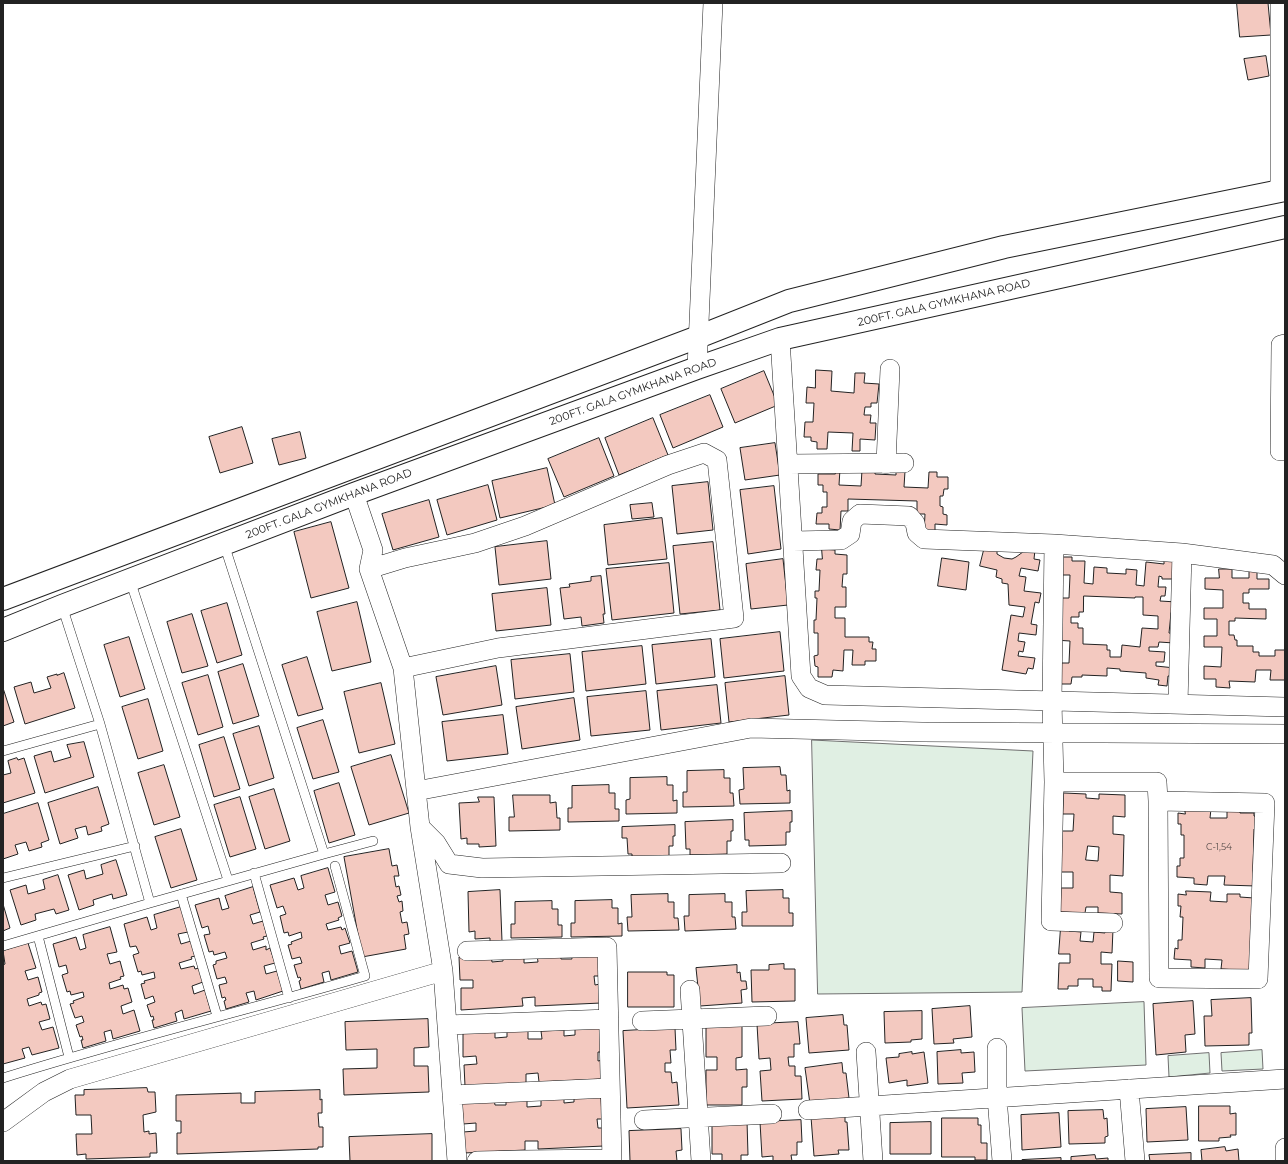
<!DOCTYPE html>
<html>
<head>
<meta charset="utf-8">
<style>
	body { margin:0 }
	#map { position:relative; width:1288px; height:1164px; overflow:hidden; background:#fff; font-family:Montserrat,sans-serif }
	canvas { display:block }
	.frame { position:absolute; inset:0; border:4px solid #222; pointer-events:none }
</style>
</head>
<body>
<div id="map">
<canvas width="1288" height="1164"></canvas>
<div class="frame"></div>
</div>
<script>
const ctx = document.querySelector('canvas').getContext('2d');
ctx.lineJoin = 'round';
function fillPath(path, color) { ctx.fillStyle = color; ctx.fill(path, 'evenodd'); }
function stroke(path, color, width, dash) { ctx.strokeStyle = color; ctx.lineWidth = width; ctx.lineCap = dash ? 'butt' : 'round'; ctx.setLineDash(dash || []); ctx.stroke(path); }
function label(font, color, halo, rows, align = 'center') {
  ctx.font = font + ' Montserrat,sans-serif'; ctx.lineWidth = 3; ctx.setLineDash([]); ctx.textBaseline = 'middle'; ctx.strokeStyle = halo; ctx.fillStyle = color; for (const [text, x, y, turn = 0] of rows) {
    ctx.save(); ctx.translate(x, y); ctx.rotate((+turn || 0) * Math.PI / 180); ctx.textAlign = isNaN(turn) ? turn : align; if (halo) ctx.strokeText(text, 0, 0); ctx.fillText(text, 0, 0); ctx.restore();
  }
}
const green = new Path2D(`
	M 812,740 L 1033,751 L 1022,992 L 818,994 Z
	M 1144,1002 L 1146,1065 L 1025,1071 L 1022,1008 Z
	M 1262,1050 L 1263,1069 L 1222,1071 L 1221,1053 Z
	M 1209,1053 L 1210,1073 L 1169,1077 L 1168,1056 Z`);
fillPath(green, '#e0efe3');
stroke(green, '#6f6f6f', 1);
const building = new Path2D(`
	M 1237,3 L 1268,3 L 1271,35 L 1240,37 Z
	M 1266,56 L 1269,76 L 1248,80 L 1244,59 Z
	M 816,370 L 832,371 L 831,391 L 854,393 L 855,373 L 865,373 L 864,383 L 879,384 L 877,403 L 871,403 L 871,407 L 865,407 L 864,415 L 871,415 L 870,423 L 876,423 L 875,440 L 860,439 L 860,451 L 852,451 L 853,433 L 828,432 L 827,449 L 817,449 L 817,442 L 811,441 L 811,437 L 804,437 L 805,422 L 813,422 L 814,403 L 806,403 L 807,387 L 815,388 Z
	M 764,371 L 778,405 L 735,423 L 721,389 Z
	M 710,395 L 723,427 L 673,448 L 660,415 Z
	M 653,418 L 668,455 L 619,475 L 605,438 Z
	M 242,427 L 253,463 L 220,473 L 209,437 Z
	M 300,432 L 306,458 L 279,465 L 272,439 Z
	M 599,438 L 614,476 L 564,497 L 548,459 Z
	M 775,443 L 780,475 L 745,480 L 740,448 Z
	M 547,468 L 555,505 L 500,518 L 492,481 Z
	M 835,469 L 840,469 L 839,485 L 861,486 L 862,470 L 875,470 L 875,474 L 896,475 L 896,471 L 905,471 L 904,487 L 928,488 L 929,472 L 937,472 L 937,477 L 948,477 L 948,489 L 944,489 L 943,496 L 940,496 L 940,506 L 943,507 L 943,514 L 947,515 L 947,525 L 935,524 L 935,533 L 924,532 L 925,514 L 917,514 L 917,501 L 848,499 L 848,511 L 841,511 L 840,530 L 829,529 L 829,524 L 816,524 L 817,513 L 822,513 L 822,507 L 827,507 L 827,492 L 823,492 L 823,485 L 818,485 L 818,474 L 835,474 Z
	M 708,482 L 713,530 L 677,534 L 672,486 Z
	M 488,485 L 497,520 L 447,535 L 437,500 Z
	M 774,486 L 781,549 L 748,554 L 740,490 Z
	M 429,500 L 439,537 L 393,550 L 382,514 Z
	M 652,503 L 654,517 L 632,519 L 630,505 Z
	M 662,518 L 667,559 L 608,565 L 604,525 Z
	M 331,522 L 349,588 L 311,598 L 294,532 Z
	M 547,541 L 551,579 L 499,585 L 495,547 Z
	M 713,542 L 720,610 L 680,614 L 673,546 Z
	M 985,546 L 997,549 L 997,554 L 1004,558 L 1012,559 L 1016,557 L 1027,549 L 1035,550 L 1034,559 L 1040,560 L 1038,571 L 1021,568 L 1019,576 L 1026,577 L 1024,591 L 1041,593 L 1039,603 L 1035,602 L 1031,624 L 1037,625 L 1036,635 L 1019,633 L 1018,641 L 1025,642 L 1023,652 L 1019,651 L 1018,656 L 1035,658 L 1033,669 L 1028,668 L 1026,674 L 1002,670 L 1011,615 L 1023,617 L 1025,607 L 1009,605 L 1008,584 L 1002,583 L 1002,579 L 996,577 L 997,570 L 980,566 Z
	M 822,549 L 835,550 L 835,554 L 847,555 L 847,574 L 843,574 L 842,587 L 846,587 L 846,607 L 835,607 L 835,618 L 845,618 L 845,637 L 869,637 L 869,642 L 873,642 L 872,649 L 876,649 L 876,661 L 865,661 L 865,665 L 852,665 L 853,650 L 844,650 L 843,671 L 833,670 L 832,677 L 818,677 L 818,667 L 815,666 L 814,656 L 818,655 L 818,633 L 814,633 L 814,620 L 816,620 L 817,598 L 815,598 L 815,591 L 819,591 L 820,570 L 816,570 L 817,559 L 822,559 Z
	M 1059,557 L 1072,557 L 1072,561 L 1085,561 L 1084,583 L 1093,584 L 1094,567 L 1107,568 L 1107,573 L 1126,574 L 1126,569 L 1137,570 L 1136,585 L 1144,586 L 1146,562 L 1164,564 L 1164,557 L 1174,558 L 1175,579 L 1162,579 L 1162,577 L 1159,576 L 1158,587 L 1166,587 L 1165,596 L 1161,596 L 1160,601 L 1177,602 L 1171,613 L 1169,633 L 1175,634 L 1174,643 L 1159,642 L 1158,647 L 1149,647 L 1149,651 L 1165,652 L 1164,662 L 1156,662 L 1156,666 L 1175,668 L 1174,676 L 1168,676 L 1167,686 L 1158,685 L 1159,680 L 1146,678 L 1146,673 L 1120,671 L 1120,669 L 1107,668 L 1107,676 L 1082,675 L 1082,677 L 1072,677 L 1071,684 L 1057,684 L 1054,663 L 1069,663 L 1070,641 L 1054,640 L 1054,598 L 1069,598 L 1070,575 L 1055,575 ZM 1084,596 L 1135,598 L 1135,597 L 1143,597 L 1143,615 L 1158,616 L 1158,629 L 1142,628 L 1140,647 L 1122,645 L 1121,657 L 1110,657 L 1110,650 L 1107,650 L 1107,645 L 1083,644 L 1083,628 L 1078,628 L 1078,623 L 1071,623 L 1071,617 L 1079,617 L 1079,612 L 1083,612 Z
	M 942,558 L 969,562 L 966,590 L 938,586 Z
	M 783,559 L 788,605 L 751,609 L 746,564 Z
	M 669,563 L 674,613 L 612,620 L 606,569 Z
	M 1219,569 L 1232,569 L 1232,578 L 1249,578 L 1249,569 L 1257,569 L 1257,579 L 1269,579 L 1269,589 L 1249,589 L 1249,593 L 1243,593 L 1243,603 L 1249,603 L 1249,609 L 1266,609 L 1266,619 L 1235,618 L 1235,621 L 1229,621 L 1229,635 L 1234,635 L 1235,640 L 1237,640 L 1237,646 L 1253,646 L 1253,652 L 1259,652 L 1259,656 L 1275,656 L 1275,650 L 1285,650 L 1285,680 L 1270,680 L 1271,670 L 1256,670 L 1255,682 L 1229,681 L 1230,688 L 1216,687 L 1216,679 L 1204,679 L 1204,666 L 1221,667 L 1222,647 L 1204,647 L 1204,636 L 1217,636 L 1217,619 L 1204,619 L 1204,608 L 1223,608 L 1223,590 L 1205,589 L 1205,578 L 1219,578 Z
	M 601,576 L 605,614 L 603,614 L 604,623 L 582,626 L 581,617 L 564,619 L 560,588 L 570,587 L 569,584 L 591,581 L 591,577 Z
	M 547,588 L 551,625 L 496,631 L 492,594 Z
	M 357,602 L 371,662 L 332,671 L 317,612 Z
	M 227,603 L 242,655 L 217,663 L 201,611 Z
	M 192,614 L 208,666 L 182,673 L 167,622 Z
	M 780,632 L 784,671 L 724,678 L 720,639 Z
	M 129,637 L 145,689 L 120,697 L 104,645 Z
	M 711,639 L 715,677 L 656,684 L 652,645 Z
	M 642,646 L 646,684 L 586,691 L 582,652 Z
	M 570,654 L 574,692 L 515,699 L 511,660 Z
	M 307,657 L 323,709 L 298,716 L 282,665 Z
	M 243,664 L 259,716 L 233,724 L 218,672 Z
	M 496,666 L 502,705 L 443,715 L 436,677 Z
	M 64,673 L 75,708 L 25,724 L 14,687 L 31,682 L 34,693 L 51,688 L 47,677 L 57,674 L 57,675 Z
	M 208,675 L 223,727 L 198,735 L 182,683 Z
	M 785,676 L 789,715 L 729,722 L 725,683 Z
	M 381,683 L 395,744 L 359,753 L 344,692 Z
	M 717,685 L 721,723 L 661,730 L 657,691 Z
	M 3,688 L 14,722 L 3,726 Z
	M 646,691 L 650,730 L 591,736 L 587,697 Z
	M 574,698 L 580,740 L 522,749 L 516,707 Z
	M 148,699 L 163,751 L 138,759 L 122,707 Z
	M 503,715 L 508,754 L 447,761 L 442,722 Z
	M 323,720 L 339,772 L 313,779 L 297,728 Z
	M 259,726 L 274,778 L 249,786 L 233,734 Z
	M 224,737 L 240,789 L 214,797 L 199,745 Z
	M 84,742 L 94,777 L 45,793 L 34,756 L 51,751 L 54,762 L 71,757 L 67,745 Z
	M 391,755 L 409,813 L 369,825 L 351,767 Z
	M 17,758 L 18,760 L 24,758 L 35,793 L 3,803 L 3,775 L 11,773 L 8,761 Z
	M 164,765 L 180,817 L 154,825 L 138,773 Z
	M 780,767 L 781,775 L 786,775 L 787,791 L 790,790 L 790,803 L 740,804 L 739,790 L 744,789 L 743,768 Z
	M 724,770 L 724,778 L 730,778 L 730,793 L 733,793 L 734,806 L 683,807 L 683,792 L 687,792 L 687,771 Z
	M 667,777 L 667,785 L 673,785 L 673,801 L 677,800 L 677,813 L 626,814 L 626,800 L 630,799 L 630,778 Z
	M 339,783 L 355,835 L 329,843 L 314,791 Z
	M 609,785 L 609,793 L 615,793 L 615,809 L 619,809 L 619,821 L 568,822 L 568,808 L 572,808 L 572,786 Z
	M 98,787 L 109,824 L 101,827 L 102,831 L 88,835 L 86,826 L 75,829 L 78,838 L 60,844 L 48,803 Z
	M 274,789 L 290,841 L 265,849 L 249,797 Z
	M 1064,793 L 1086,794 L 1086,798 L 1099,799 L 1099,794 L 1125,795 L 1125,817 L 1113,816 L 1113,834 L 1124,835 L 1123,876 L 1110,875 L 1110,892 L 1122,893 L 1122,914 L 1098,913 L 1098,907 L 1086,907 L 1085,913 L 1060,912 L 1061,888 L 1073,888 L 1073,872 L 1061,872 L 1062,831 L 1073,831 L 1074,814 L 1063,814 ZM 1088,846 L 1099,847 L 1098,861 L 1086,860 Z
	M 513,795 L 550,795 L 550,803 L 556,802 L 557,818 L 560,818 L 560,830 L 509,831 L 509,817 L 514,817 Z
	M 240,797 L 256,849 L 230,857 L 214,805 Z
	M 478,797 L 494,797 L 496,846 L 479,847 L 479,844 L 467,844 L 467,838 L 461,839 L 459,803 L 479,802 Z
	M 38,803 L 49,840 L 41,843 L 42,847 L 29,851 L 26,842 L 15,845 L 18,854 L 3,859 L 3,814 Z
	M 1185,809 L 1211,809 L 1210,818 L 1227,818 L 1227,810 L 1240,810 L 1240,813 L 1254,813 L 1254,816 L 1258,817 L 1257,829 L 1254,829 L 1253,871 L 1256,886 L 1224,885 L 1225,876 L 1208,876 L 1207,885 L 1194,884 L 1194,878 L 1177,877 L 1177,866 L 1180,866 L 1180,858 L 1184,858 L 1184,835 L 1181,835 L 1181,824 L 1178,824 L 1178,813 L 1185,814 Z
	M 792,811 L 792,822 L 790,822 L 790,832 L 786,832 L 786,845 L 749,846 L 749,840 L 745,840 L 744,813 Z
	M 733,820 L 733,831 L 731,831 L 731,841 L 727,841 L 727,854 L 690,855 L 690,849 L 686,849 L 685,822 Z
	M 675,825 L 675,836 L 673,836 L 673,846 L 669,846 L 669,859 L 632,860 L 632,854 L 628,854 L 627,838 L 622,838 L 622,827 Z
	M 181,829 L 197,880 L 171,888 L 155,837 Z
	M 389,849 L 392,866 L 397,865 L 399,876 L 394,876 L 396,887 L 399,886 L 401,895 L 397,896 L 399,902 L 402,901 L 403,911 L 400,912 L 402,923 L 407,922 L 409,934 L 404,935 L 406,949 L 362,957 L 344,857 Z
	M 116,860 L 127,895 L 113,899 L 112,894 L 93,900 L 94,905 L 79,910 L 68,875 L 84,870 L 86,879 L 103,874 L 101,865 Z
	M 328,868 L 335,892 L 325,895 L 328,905 L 338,902 L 342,916 L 338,918 L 339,920 L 326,924 L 328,930 L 341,927 L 342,930 L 345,928 L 350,943 L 339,946 L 341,954 L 352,951 L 358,972 L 331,980 L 329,971 L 322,973 L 324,982 L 301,989 L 299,981 L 301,980 L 300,977 L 298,978 L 294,965 L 302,963 L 300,957 L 292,959 L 288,945 L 292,944 L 291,942 L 302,938 L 301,932 L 289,936 L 288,932 L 284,933 L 280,916 L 286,914 L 283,906 L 277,908 L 270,885 L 294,878 L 298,890 L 304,888 L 301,876 Z
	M 58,875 L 69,910 L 56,914 L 54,909 L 35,914 L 36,920 L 21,925 L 10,890 L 26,885 L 28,894 L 45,889 L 43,880 Z
	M 253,887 L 260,912 L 250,915 L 253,924 L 263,921 L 267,936 L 263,937 L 264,939 L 251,943 L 253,950 L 266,946 L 266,950 L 270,948 L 275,963 L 264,966 L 266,974 L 277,971 L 283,991 L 256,1000 L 254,991 L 246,993 L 249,1002 L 226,1009 L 224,1001 L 226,1000 L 225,997 L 222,998 L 219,985 L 227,983 L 225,977 L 217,979 L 213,965 L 216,964 L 216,961 L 227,958 L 225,952 L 214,955 L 213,951 L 209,952 L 204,935 L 210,934 L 208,926 L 202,928 L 195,905 L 219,898 L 222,910 L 229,908 L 225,896 Z
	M 500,890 L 502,941 L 490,942 L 490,938 L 475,939 L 475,931 L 469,932 L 468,892 Z
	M 783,890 L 783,898 L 789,898 L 789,913 L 793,913 L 793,926 L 742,926 L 742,912 L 747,912 L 746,891 Z
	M 1186,891 L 1211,892 L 1210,901 L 1227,902 L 1227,894 L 1240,894 L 1240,897 L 1254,898 L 1253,971 L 1221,969 L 1222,960 L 1205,959 L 1205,968 L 1191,967 L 1191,960 L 1174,959 L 1175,948 L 1178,949 L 1178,940 L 1182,940 L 1183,917 L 1180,917 L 1181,906 L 1178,906 L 1178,894 L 1186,895 Z
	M 668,894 L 668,902 L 674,902 L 674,918 L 678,918 L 679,930 L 628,931 L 627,917 L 632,917 L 631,895 Z
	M 725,894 L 725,902 L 732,902 L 732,917 L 735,917 L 736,929 L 685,931 L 684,916 L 689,916 L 689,895 Z
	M 612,900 L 612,908 L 618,908 L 618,924 L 622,923 L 622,936 L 571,937 L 571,923 L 575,923 L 575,901 Z
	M 552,901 L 552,909 L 558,909 L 558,925 L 562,925 L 562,937 L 511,938 L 511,924 L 515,924 L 515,902 Z
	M 3,904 L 10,928 L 3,931 Z
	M 181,907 L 188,932 L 178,934 L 181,944 L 191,941 L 195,956 L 191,957 L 192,959 L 179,963 L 181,969 L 194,966 L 195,969 L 199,968 L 203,982 L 192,986 L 194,994 L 205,990 L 211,1011 L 184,1019 L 182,1010 L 175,1013 L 177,1021 L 154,1028 L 152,1020 L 154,1020 L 153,1016 L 151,1017 L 147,1005 L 155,1002 L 153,996 L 145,999 L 141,984 L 145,983 L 144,981 L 155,978 L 154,972 L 142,975 L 141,971 L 138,972 L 133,955 L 139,953 L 136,946 L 130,947 L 124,924 L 147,917 L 151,930 L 157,928 L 154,915 Z
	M 110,927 L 117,952 L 107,954 L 110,964 L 120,961 L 124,976 L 120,977 L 121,979 L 109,983 L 110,989 L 123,985 L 124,989 L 128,988 L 132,1002 L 121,1006 L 123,1014 L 134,1010 L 140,1031 L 113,1039 L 111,1030 L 104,1032 L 106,1041 L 83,1048 L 81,1040 L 83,1040 L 82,1036 L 80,1037 L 76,1025 L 84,1022 L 82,1016 L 75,1018 L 70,1004 L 74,1003 L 73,1001 L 84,997 L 83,992 L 71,995 L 70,991 L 67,992 L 62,975 L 68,973 L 66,965 L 59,967 L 53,944 L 76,937 L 80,950 L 86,948 L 83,935 Z
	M 1061,927 L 1069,928 L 1069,931 L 1081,932 L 1080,941 L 1093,942 L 1094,932 L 1105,933 L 1105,929 L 1113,929 L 1112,953 L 1101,952 L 1101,964 L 1112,964 L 1111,991 L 1102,991 L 1102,987 L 1093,987 L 1093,979 L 1078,979 L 1078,986 L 1068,986 L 1068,989 L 1058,989 L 1059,963 L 1070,963 L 1070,954 L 1059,954 Z
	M 28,943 L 36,968 L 25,971 L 28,980 L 38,977 L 42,992 L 39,993 L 39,995 L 27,999 L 29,1006 L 41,1002 L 42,1005 L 46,1004 L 50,1019 L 39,1022 L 42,1030 L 53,1027 L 59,1048 L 32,1055 L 29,1047 L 22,1049 L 25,1058 L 3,1064 L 3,965 L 5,964 L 3,951 Z
	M 598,952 L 600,976 L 594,976 L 595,985 L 600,984 L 601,1003 L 535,1006 L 535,997 L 522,998 L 523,1006 L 461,1010 L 461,988 L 473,988 L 473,980 L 460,980 L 459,957 L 491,955 L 492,962 L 503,961 L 503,955 L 524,954 L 524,963 L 538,962 L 537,955 L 560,953 L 561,959 L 572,959 L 571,953 Z
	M 1118,961 L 1133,962 L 1133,982 L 1118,981 Z
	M 784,964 L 784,969 L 795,969 L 795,1001 L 752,1002 L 751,970 L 769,970 L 769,965 Z
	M 737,965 L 737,973 L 740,972 L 741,981 L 746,981 L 747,989 L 741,990 L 742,1003 L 700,1006 L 696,968 Z
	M 628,972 L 667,972 L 667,975 L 674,975 L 674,1007 L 628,1007 Z
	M 1251,998 L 1252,1033 L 1249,1033 L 1249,1045 L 1205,1046 L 1204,1016 L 1212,1016 L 1211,1000 Z
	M 1193,1001 L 1195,1034 L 1185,1035 L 1186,1052 L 1156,1055 L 1153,1004 Z
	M 970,1006 L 972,1037 L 953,1039 L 954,1043 L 934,1044 L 932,1009 Z
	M 922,1011 L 922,1039 L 911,1040 L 911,1042 L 885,1043 L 884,1012 Z
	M 843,1015 L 844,1025 L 847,1025 L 849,1050 L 809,1053 L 806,1018 Z
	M 428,1019 L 429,1047 L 414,1048 L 414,1066 L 428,1066 L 429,1092 L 344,1095 L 343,1069 L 377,1068 L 377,1049 L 346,1050 L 345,1022 Z
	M 798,1022 L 800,1044 L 794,1044 L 794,1057 L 788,1057 L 789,1066 L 795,1066 L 795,1076 L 801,1076 L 802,1099 L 762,1101 L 760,1071 L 771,1070 L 770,1058 L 759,1059 L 757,1024 Z
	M 742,1024 L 742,1057 L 736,1058 L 736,1070 L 747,1069 L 747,1087 L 742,1087 L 742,1105 L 706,1105 L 706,1070 L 717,1070 L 717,1057 L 706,1057 L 706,1025 Z
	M 602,1028 L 603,1052 L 598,1052 L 598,1061 L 603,1060 L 604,1079 L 539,1082 L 538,1073 L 526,1074 L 526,1083 L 465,1086 L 464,1065 L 477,1064 L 476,1056 L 463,1057 L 463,1033 L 495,1032 L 495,1038 L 507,1037 L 507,1031 L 528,1030 L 528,1039 L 542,1039 L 541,1031 L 564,1030 L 564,1036 L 575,1035 L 575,1029 Z
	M 675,1028 L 676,1050 L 670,1050 L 671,1063 L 665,1063 L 665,1072 L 671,1072 L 672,1083 L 677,1082 L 679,1105 L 627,1108 L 623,1031 Z
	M 961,1050 L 961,1053 L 974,1052 L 975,1072 L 962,1073 L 963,1083 L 938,1084 L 937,1052 Z
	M 912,1052 L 912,1054 L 924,1052 L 928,1083 L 907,1086 L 907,1080 L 889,1083 L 886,1058 L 899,1057 L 899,1054 Z
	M 842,1063 L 843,1073 L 846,1073 L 849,1098 L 810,1104 L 805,1068 Z
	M 147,1088 L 148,1092 L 155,1092 L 156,1112 L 143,1115 L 144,1132 L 149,1131 L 149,1134 L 156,1133 L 157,1153 L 150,1153 L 150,1157 L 86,1159 L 86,1154 L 77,1155 L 76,1134 L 92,1134 L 91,1115 L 76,1115 L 75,1095 L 84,1095 L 84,1090 Z
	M 320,1090 L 320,1100 L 322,1099 L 322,1113 L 318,1113 L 319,1127 L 323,1127 L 323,1147 L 318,1147 L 318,1149 L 177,1154 L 177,1133 L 181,1133 L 181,1121 L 176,1121 L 176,1095 L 241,1093 L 241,1103 L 255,1103 L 255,1092 Z
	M 601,1095 L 602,1119 L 597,1119 L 598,1128 L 603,1128 L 604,1146 L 538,1149 L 538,1141 L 525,1141 L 525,1150 L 464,1153 L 463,1132 L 476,1131 L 476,1123 L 463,1124 L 462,1101 L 494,1099 L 495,1105 L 506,1105 L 506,1098 L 527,1097 L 527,1107 L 541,1106 L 541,1098 L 564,1097 L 564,1103 L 574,1102 L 574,1096 Z
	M 1199,1106 L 1230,1106 L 1230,1114 L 1236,1113 L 1236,1135 L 1230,1135 L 1231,1137 L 1219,1138 L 1219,1141 L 1199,1141 Z
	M 1186,1107 L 1188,1140 L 1147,1142 L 1146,1109 Z
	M 1103,1110 L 1104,1119 L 1107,1118 L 1108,1136 L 1105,1137 L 1105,1143 L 1069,1144 L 1068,1111 Z
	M 1059,1113 L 1061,1147 L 1022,1150 L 1021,1115 Z
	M 845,1115 L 845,1122 L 847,1122 L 849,1150 L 838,1150 L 839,1154 L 814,1156 L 811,1117 Z
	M 942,1118 L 978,1118 L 978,1125 L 981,1125 L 981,1143 L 987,1143 L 987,1160 L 975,1160 L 975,1157 L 942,1157 Z
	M 801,1120 L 802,1142 L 797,1142 L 797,1155 L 791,1155 L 792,1161 L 773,1161 L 773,1156 L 762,1157 L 760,1122 Z
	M 747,1121 L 748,1155 L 741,1155 L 741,1161 L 722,1161 L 722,1154 L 712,1154 L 712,1122 Z
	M 931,1122 L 931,1154 L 890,1154 L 890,1123 Z
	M 681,1129 L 682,1150 L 676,1151 L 677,1161 L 630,1161 L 629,1131 Z
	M 432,1134 L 432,1161 L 350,1161 L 349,1137 Z
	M 1225,1147 L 1226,1151 L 1238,1149 L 1239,1161 L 1202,1161 L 1201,1150 Z
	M 1191,1153 L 1191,1161 L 1150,1161 L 1149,1155 Z
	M 1095,1155 L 1096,1159 L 1108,1158 L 1108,1161 L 1071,1161 L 1071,1157 Z
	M 1061,1158 L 1061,1161 L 1022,1161 L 1022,1160 Z`);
fillPath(building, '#f3c9c0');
stroke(building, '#222', 1);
const lane = new Path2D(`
	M 130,580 L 228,880
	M 62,606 L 100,724 L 150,903
	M 3,751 L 100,724
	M 324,854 L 373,841
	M 254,873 L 289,998
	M 3,878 L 135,846
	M 181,894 L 217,1016
	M 38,936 L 69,1057
	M 3,946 L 150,903 L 324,854 L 224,544
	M 3,1078 C 123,1040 245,1011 365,976 L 335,866`);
const street = new Path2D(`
	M 1280,3 L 1280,191
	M 780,339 L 801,676 L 809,688 L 825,695 L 1285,707
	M 1285,344 L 1281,345 L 1280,451 L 1285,451
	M 697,368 L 713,3
	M 788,464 L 904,463
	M 886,464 L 890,369
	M 354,494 L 373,550 L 369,569 L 403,668 L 420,827 L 443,971 L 457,1161
	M 793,541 L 841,540 L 850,534 L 852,521 L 860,514 L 909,516 L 915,523 L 917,533 L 924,539 L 1054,544 L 1182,553 L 1273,565 L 1285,575
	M 1054,544 L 1052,701 L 1054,782 L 1051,921 L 1113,923
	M 369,569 L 405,558 L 475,543 L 525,526 L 668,465 L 704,453 L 717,460 L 734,618 L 498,648 L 403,668
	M 1178,704 L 1182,553
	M 1054,782 L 1157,782 L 1158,801 L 1159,978 L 1258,979 L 1265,803 L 1158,801
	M 416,791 L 751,728 L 922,732 L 1285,734
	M 420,827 L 436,843 L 449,864 L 482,868 L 781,863
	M 467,951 L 607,947 L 612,1161
	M 690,990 L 701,1161
	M 642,1021 L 767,1016
	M 447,1025 L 609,1019
	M 997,1048 L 997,1097 L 1002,1161
	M 866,1052 L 873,1161
	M 1129,1089 L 1135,1161
	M 452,1095 L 610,1088
	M 808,1110 L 1285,1079
	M 644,1120 L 772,1114
	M 3,1122 L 44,1092 L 70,1079 L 443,971
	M 521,1160 L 612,1159
	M 477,1161 L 521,1160 L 521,1161
	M 1285,1161 L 1285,1148`);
const secondary = new Path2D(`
	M 3,599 L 698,337 L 789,301 L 1004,247 L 1285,190
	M 3,630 L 62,606 L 354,494 L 697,368 L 780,339 L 1285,227`);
stroke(lane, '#222', 10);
stroke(street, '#222', 20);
stroke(secondary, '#222', 24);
stroke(lane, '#fff', 9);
stroke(street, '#fff', 19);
stroke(secondary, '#fff', 22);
label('9px', '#564c4a', null, [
	["C-1,54",1219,847]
]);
label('11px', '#222', '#fff', [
	["200FT. GALA GYMKHANA ROAD",944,303,-13],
	["200FT. GALA GYMKHANA ROAD",633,392,-20],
	["200FT. GALA GYMKHANA ROAD",329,504,-21]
]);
</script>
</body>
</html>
